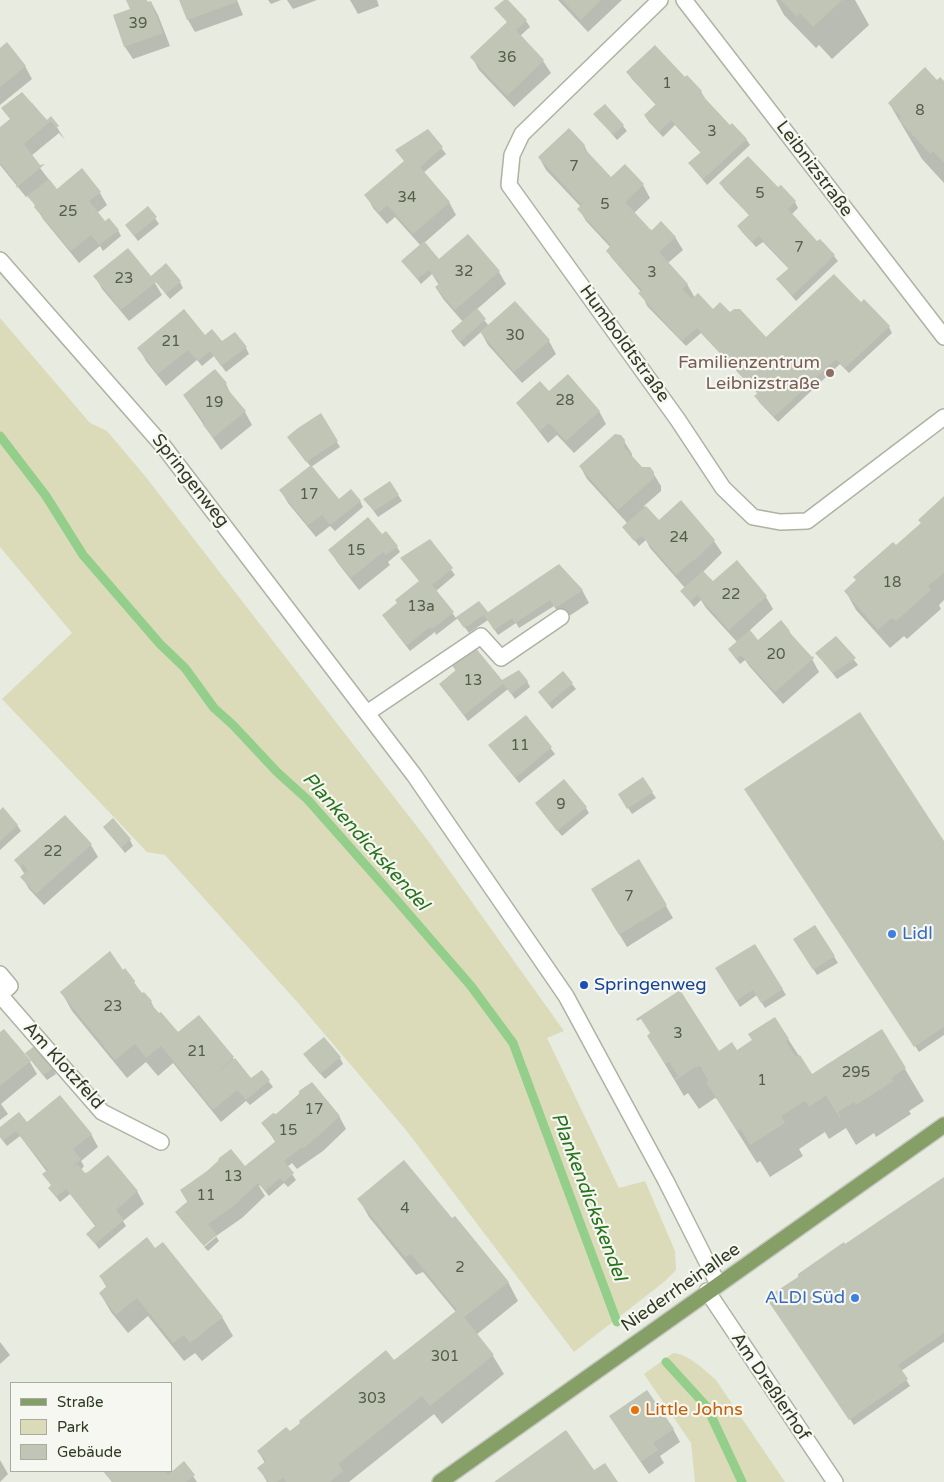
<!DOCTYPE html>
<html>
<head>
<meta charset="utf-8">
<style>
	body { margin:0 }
	#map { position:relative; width:944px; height:1482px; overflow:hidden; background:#e8ebe0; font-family:"Varela Round",sans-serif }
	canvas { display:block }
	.legend { position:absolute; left:10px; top:1382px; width:162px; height:90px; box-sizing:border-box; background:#f6f7f1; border:1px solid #a6ac9e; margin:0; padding:6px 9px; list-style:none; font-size:15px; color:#2f3b22 }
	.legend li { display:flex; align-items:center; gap:10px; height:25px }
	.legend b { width:25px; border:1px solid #a6ac9e }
</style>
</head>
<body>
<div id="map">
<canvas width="944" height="1482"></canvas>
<ul class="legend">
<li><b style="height:6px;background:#859f66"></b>Straße</li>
<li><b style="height:14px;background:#dbdbba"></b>Park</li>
<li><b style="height:14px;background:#c0c5b6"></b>Gebäude</li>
</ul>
</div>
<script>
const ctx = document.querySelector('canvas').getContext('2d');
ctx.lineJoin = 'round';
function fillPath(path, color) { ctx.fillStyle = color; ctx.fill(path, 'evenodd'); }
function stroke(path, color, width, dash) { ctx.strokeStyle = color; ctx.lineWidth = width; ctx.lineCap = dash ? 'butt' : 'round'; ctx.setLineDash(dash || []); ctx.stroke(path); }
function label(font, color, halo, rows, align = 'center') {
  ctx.font = font + ' "Varela Round",sans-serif'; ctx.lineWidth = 4.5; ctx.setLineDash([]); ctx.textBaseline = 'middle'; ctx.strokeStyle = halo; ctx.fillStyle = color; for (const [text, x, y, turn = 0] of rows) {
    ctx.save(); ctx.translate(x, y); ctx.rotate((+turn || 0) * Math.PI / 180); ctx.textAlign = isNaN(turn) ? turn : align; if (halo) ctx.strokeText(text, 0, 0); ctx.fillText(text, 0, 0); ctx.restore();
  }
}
fillPath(new Path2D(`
	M 0,318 L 90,423 L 107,431 L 145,476 L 429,842 L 564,1031 L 547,1038 L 619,1188 L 645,1181 L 675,1251 L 676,1270 L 664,1282 L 574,1352 L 406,1130 L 299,1004 L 165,855 L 147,852 L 2,699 L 72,633 L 0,547 Z
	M 673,1353 C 688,1354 705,1370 716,1380 L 785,1482 L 695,1482 L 691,1443 L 644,1374 Z`), '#dbdbba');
fillPath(new Path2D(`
	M 128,0 L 147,0 L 148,3 L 151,2 L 158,15 L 170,46 L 133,59 L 125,47 L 114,16 L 132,9 Z
	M 181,0 L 237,0 L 243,15 L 195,32 L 188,20 Z
	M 268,0 L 281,0 L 271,4 Z
	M 287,0 L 317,0 L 293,9 Z
	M 350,0 L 377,0 L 379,6 L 358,14 Z
	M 505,0 L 526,21 L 530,27 L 520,36 L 543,61 L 551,73 L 514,107 L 479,70 L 472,57 L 508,23 L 496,9 Z
	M 558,0 L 622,0 L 588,32 Z
	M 776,0 L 855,0 L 869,25 L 832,59 L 819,45 L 816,48 L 784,15 Z
	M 0,50 L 25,66 L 32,79 L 0,105 Z
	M 628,72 L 685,79 L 687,76 L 701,92 L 705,98 L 704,99 L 730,127 L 746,139 L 750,145 L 707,185 L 690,164 L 701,153 L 675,125 L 663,137 L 649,122 L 645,116 L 656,105 L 631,78 Z
	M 937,81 L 944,83 L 944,183 L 922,159 L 889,103 Z
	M 32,103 L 47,121 L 51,118 L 65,140 L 59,133 L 31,156 L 56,189 L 100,193 L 107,205 L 97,213 L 106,225 L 118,230 L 121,236 L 103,251 L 100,246 L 79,263 L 43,219 L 29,195 L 26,197 L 0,165 L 0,128 Z
	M 595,114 L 623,126 L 627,131 L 617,140 Z
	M 428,131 L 446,154 L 423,173 L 449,202 L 456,215 L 424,243 L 439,261 L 499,272 L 506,284 L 476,310 L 489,326 L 515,303 L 549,341 L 556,354 L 522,383 L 488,345 L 481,332 L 464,347 L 456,338 L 452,332 L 463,322 L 444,300 L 436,288 L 439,285 L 432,274 L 421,284 L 403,261 L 421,246 L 395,217 L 387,224 L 373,208 L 366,195 L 405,162 Z
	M 584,145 L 590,157 L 611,179 L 625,165 L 643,185 L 650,198 L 634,213 L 652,232 L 675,237 L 683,250 L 668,263 L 687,284 L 695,298 L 713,311 L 730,314 L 766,339 L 860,304 L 889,327 L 892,333 L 849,373 L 840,364 L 778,422 L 759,402 L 756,396 L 758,394 L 701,333 L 686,346 L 647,306 L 641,292 L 611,257 L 608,251 L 611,248 L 586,221 L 579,209 L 581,207 L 546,170 L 539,157 Z
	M 721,183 L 778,189 L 795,202 L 798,208 L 791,215 L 817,243 L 834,256 L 838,261 L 796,301 L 778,280 L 789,269 L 763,242 L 756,247 L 742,232 L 738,226 L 750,216 L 724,189 Z
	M 148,208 L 159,224 L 138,241 L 126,225 Z
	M 95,276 L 151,278 L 180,282 L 183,288 L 170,299 L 156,282 L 155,283 L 162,295 L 129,321 L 102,289 Z
	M 205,337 L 222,343 L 246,348 L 249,354 L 226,372 L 214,356 L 202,366 L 197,360 L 166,386 L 146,361 L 139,348 Z
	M 215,371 L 226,384 L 232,397 L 245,412 L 252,425 L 221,450 L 184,396 Z
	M 548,392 L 599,411 L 606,424 L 574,453 L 557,435 L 548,443 L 517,403 Z
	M 320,415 L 340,447 L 311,467 L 339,501 L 360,501 L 363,507 L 335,531 L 330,526 L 316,537 L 288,503 L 281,491 L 311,467 L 288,438 Z
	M 624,441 L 632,454 L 632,457 L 642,469 L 653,473 L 661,486 L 661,491 L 644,506 L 659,522 L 681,502 L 714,541 L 722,553 L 703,572 L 712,583 L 766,597 L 773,609 L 749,631 L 758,641 L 781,622 L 812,659 L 819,672 L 783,704 L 750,667 L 745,660 L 740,664 L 733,655 L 729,649 L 737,642 L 706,608 L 701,600 L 694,607 L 682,591 L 685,588 L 650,548 L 646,540 L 639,546 L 624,527 L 628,524 L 587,479 L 580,466 Z
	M 398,495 L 402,501 L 378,517 L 365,499 Z
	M 944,498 L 944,600 L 939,605 L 941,609 L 907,639 L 904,636 L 890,648 L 856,610 L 846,592 L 922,524 Z
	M 382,536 L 397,547 L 400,552 L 388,562 L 390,565 L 359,590 L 337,562 L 330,550 Z
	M 430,541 L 455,575 L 436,591 L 456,618 L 479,603 L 487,614 L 582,590 L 589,603 L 563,620 L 554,606 L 519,628 L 516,623 L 498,635 L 488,620 L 469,633 L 458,618 L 436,635 L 435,632 L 410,651 L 387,621 L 399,604 L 420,582 Z
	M 836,637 L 858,665 L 837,679 L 817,654 Z
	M 452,665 L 502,682 L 527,681 L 530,687 L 515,699 L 508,689 L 468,721 L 440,684 L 456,671 Z
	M 572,684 L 576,689 L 552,709 L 539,692 Z
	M 526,717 L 555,754 L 519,783 L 490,746 Z
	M 643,779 L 656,798 L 632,814 L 623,800 Z
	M 749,795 L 944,843 L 944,1035 L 919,1052 Z
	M 586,808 L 589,813 L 562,836 L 540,809 Z
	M 0,812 L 17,825 L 21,831 L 0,850 Z
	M 105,827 L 130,840 L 133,846 L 125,853 Z
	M 91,845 L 98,857 L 44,905 L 29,889 L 22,877 L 25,875 L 16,860 Z
	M 600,902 L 666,906 L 673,918 L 627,947 Z
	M 815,926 L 838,963 L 817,975 L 795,939 Z
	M 755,946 L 786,995 L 765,1008 L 757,995 L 740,1007 L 717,969 Z
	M 123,972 L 134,982 L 141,993 L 151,1002 L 157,1013 L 177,1034 L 198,1016 L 251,1080 L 261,1071 L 273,1087 L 250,1105 L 246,1101 L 221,1122 L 173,1063 L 158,1076 L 146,1062 L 127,1078 L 72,1011 L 62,993 Z
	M 0,1034 L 30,1062 L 37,1074 L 1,1104 L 8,1114 L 0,1120 Z
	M 648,1036 L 718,1052 L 736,1051 L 788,1039 L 812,1076 L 905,1069 L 924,1101 L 909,1111 L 911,1114 L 876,1137 L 874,1133 L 856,1145 L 846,1128 L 829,1139 L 825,1132 L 799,1149 L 803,1156 L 770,1177 L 760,1161 L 757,1163 L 717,1099 L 715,1098 L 699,1109 L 688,1093 L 684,1096 Z
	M 340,1058 L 343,1064 L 325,1079 L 308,1060 Z
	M 30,1059 L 53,1068 L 56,1074 L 47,1080 Z
	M 339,1116 L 346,1129 L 323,1151 L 297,1169 L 292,1163 L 287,1167 L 296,1180 L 288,1187 L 284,1183 L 269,1196 L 260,1185 L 259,1186 L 265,1196 L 242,1218 L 216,1236 L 219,1241 L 208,1251 L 204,1247 L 216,1237 L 214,1235 L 203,1245 L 180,1218 L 188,1203 L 181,1191 L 248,1172 L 276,1143 L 263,1123 Z
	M 27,1124 L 91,1134 L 98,1147 L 81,1161 L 84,1166 L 81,1170 L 85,1175 L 137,1191 L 144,1204 L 123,1221 L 126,1226 L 99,1249 L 88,1234 L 96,1227 L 70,1194 L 60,1202 L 49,1188 L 52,1186 L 47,1172 L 20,1136 L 7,1146 L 0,1137 L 0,1128 Z
	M 944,1178 L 944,1342 L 901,1371 L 910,1386 L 854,1425 L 772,1304 L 845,1246 Z
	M 359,1199 L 452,1220 L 508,1282 L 518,1301 L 476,1335 L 493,1356 L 504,1374 L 442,1424 L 434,1414 L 349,1482 L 267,1482 L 259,1468 L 265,1463 L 258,1451 L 289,1433 L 393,1361 L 456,1312 L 423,1272 L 416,1275 L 369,1217 Z
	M 155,1250 L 222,1317 L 233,1336 L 202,1361 L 195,1353 L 184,1361 L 148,1316 L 128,1333 L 111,1312 L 100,1293 L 107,1288 L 100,1276 Z
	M 0,1342 L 10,1355 L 0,1364 Z
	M 618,1429 L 673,1429 L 680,1442 L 660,1456 L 664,1463 L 649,1474 Z
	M 0,1460 L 8,1474 L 0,1482 Z
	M 184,1463 L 197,1482 L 112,1482 L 103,1471 L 171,1471 L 171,1469 L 173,1472 Z`), '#0003');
stroke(new Path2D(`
	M 0,436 L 46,496 L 83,555 L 160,644 L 185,668 L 214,708 L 233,725 L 277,772 L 308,800 L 393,896 L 471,986 L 513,1043 L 617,1322
	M 666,1362 L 707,1407 L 742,1482`), '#93ce8a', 9);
fillPath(new Path2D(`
	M 126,0 L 147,0 L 147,2 L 151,1 L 163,33 L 124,47 L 113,15 L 130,9 Z
	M 179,0 L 236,0 L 237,2 L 187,20 Z
	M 504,0 L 508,0 L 527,20 L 516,30 L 544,60 L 507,96 L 470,57 L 507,22 L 494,8 Z
	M 562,0 L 601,0 L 581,20 Z
	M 781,0 L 842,0 L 813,27 L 800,13 L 797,17 Z
	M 7,42 L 26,66 L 0,87 L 0,48 Z
	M 655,45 L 685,77 L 687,75 L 702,91 L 700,93 L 730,125 L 732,123 L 747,139 L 703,179 L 688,163 L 701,152 L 671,120 L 659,132 L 644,115 L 656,104 L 626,72 Z
	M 925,67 L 937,80 L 940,77 L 944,81 L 944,162 L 933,151 L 930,154 L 898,119 L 901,117 L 888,103 Z
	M 22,92 L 47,120 L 51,116 L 59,126 L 56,128 L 51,121 L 24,144 L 40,165 L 45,164 L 16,188 L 17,184 L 0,163 L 0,127 L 10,119 L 1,108 Z
	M 605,104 L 624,125 L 613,135 L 593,114 Z
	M 569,128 L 585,145 L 583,147 L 611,177 L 625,164 L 644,184 L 625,202 L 650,229 L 652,230 L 661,221 L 676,237 L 659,252 L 688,284 L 682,289 L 692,299 L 698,293 L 713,309 L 720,302 L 730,312 L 734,309 L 740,309 L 766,337 L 834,274 L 861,302 L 864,299 L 890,326 L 845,368 L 836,359 L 774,417 L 754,396 L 758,393 L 697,328 L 682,341 L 638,293 L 642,290 L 606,251 L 611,245 L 577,209 L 589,197 L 581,204 L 538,157 Z
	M 428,129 L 443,147 L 420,167 L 450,202 L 413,234 L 387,205 L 379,213 L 364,195 L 404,161 L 395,150 Z
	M 748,156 L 778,187 L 781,185 L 796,201 L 788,209 L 817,241 L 820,239 L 835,255 L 792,296 L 776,279 L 789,268 L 759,236 L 752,242 L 737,226 L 749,215 L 719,183 Z
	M 82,168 L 101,192 L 89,201 L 105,221 L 109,218 L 119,230 L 99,245 L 91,235 L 71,251 L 34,207 L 35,205 L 27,196 L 49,179 L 57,189 Z
	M 148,206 L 157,217 L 134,236 L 125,225 Z
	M 468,234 L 500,271 L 455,310 L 435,287 L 440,283 L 429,270 L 417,279 L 401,261 L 424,241 L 439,259 Z
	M 128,248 L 151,276 L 166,263 L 181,281 L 166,294 L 156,282 L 121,310 L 93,276 Z
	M 515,301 L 550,340 L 514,372 L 480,332 Z
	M 477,308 L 486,319 L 460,342 L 451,331 Z
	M 184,309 L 205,335 L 212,329 L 222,341 L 235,332 L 247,347 L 221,366 L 210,351 L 198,361 L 188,350 L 158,374 L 137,348 Z
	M 215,369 L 227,383 L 224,385 L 246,411 L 213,438 L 203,425 L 205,423 L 183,395 Z
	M 568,374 L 600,411 L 566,441 L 549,423 L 540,431 L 516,403 L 540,381 L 549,391 Z
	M 321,413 L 338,441 L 306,462 L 287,437 L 298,428 Z
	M 615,434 L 621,435 L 625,440 L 624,447 L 642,467 L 650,467 L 654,472 L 654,478 L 618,510 L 579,466 Z
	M 311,465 L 339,499 L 351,489 L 361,501 L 330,525 L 322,515 L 308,525 L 279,490 Z
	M 390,481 L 399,495 L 374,511 L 363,499 Z
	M 944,496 L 944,573 L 928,586 L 931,590 L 896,621 L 892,618 L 878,630 L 844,591 L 856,580 L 853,577 L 893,542 L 896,545 L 921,523 L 918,520 Z
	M 681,500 L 715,540 L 694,561 L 693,560 L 676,575 L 642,536 L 634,541 L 622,527 L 646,506 L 659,520 Z
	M 368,517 L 382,534 L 386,531 L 398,546 L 386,555 L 383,552 L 351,578 L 328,550 Z
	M 430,539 L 453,568 L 432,585 L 454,612 L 432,629 L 430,627 L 406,646 L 382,615 L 397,603 L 395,600 L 419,581 L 400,558 Z
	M 737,560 L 767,596 L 729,630 L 697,595 L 690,602 L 680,591 L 703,571 L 713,581 Z
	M 559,564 L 583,590 L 555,608 L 550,600 L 515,623 L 512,618 L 494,630 L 484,615 L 464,628 L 456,617 L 479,601 L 488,612 Z
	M 781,620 L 790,631 L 789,632 L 812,657 L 813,656 L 814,658 L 775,692 L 741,655 L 736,659 L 728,649 L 750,630 L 758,640 Z
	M 836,636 L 856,658 L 833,673 L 815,653 Z
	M 474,646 L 502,680 L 519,670 L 528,681 L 511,694 L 503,684 L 464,715 L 439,684 L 456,670 L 451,664 Z
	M 563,671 L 573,683 L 548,704 L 538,692 Z
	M 860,712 L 944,841 L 944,1027 L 914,1047 L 744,789 Z
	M 526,715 L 552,747 L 515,778 L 488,745 Z
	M 643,777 L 653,792 L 627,809 L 618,794 Z
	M 564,779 L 587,807 L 557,831 L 535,803 Z
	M 3,807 L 18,825 L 0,841 L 0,810 Z
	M 65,815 L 92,844 L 36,894 L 20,877 L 28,870 L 23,864 L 20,867 L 14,860 Z
	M 113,818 L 131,839 L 121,848 L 103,827 Z
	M 639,859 L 667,905 L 619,935 L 591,889 Z
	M 815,925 L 835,956 L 813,970 L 793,939 Z
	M 755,944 L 783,989 L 761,1003 L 753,990 L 736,1001 L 715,968 Z
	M 110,951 L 123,970 L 125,968 L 135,981 L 134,983 L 142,993 L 144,992 L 152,1001 L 150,1003 L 159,1013 L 161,1012 L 178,1032 L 199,1015 L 234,1057 L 213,1076 L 235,1058 L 251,1078 L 262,1070 L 270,1080 L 246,1100 L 237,1090 L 213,1110 L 161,1046 L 146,1058 L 135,1044 L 115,1060 L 60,992 Z
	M 680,990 L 719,1051 L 732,1042 L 737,1050 L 752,1040 L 748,1034 L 775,1017 L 789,1039 L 786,1041 L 796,1057 L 800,1055 L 812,1074 L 882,1029 L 906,1068 L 891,1078 L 893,1081 L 856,1105 L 854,1102 L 838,1112 L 840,1115 L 839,1117 L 825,1094 L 825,1096 L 809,1107 L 805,1101 L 781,1116 L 785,1123 L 750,1145 L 741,1129 L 737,1131 L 706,1082 L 708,1080 L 700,1066 L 696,1068 L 695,1067 L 676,1080 L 674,1079 L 678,1076 L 669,1062 L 665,1064 L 647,1036 L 650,1033 L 641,1019 L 637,1021 L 636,1019 Z
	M 4,1029 L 31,1061 L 0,1086 L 0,1032 Z
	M 324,1037 L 341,1057 L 320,1074 L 303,1054 Z
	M 36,1045 L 54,1068 L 43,1075 L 25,1053 Z
	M 312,1082 L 340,1116 L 316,1138 L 304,1148 L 301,1148 L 284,1161 L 294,1173 L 284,1182 L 280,1178 L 265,1191 L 258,1183 L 235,1205 L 208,1224 L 217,1235 L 204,1246 L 175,1212 L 188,1201 L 180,1190 L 207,1171 L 218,1161 L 219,1158 L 231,1149 L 245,1166 L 276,1141 L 261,1123 L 273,1113 L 276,1114 L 299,1094 L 299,1091 Z
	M 60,1095 L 92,1134 L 73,1149 L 81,1159 L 71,1168 L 77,1164 L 85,1173 L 88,1172 L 108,1155 L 138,1191 L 116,1210 L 124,1220 L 95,1244 L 86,1234 L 96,1225 L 66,1189 L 56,1197 L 48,1188 L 51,1185 L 42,1174 L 48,1170 L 16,1131 L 3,1141 L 0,1137 L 0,1127 L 19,1112 L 27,1122 Z
	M 404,1160 L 452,1218 L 455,1216 L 509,1282 L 464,1317 L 494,1355 L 430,1406 L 422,1396 L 338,1464 L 343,1471 L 330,1482 L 286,1482 L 283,1478 L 277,1482 L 269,1482 L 257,1468 L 266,1461 L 257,1451 L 286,1427 L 290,1431 L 300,1423 L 299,1421 L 386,1350 L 394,1360 L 396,1359 L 457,1310 L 411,1254 L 405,1257 L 357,1199 Z
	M 944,1177 L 944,1333 L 898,1365 L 908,1379 L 849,1420 L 766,1298 L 798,1277 L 798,1274 L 844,1242 L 845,1244 Z
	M 147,1237 L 155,1248 L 163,1242 L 223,1317 L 190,1343 L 184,1335 L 173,1343 L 137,1298 L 116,1315 L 99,1293 L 107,1286 L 99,1276 Z
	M 647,1390 L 674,1429 L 653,1443 L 658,1450 L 641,1462 L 609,1416 Z
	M 566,1430 L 594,1470 L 605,1463 L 618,1482 L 494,1482 Z
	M 184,1461 L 195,1475 L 186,1482 L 113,1482 L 104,1471 L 164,1471 L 168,1475 Z`), '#c0c5b6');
const minor = new Path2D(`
	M 660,0 L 522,134 L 512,155 L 509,185 L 678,420 L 723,488 L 753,517 L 780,522 L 807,521 L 944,417
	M 684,0 L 944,337
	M 0,260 L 164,447 L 414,775 L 566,996 L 666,1181 L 718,1284
	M 367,713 L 481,636 L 501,658 L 561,617
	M 0,974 L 10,986 L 0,995 L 102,1112 L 161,1142
	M 707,1291 L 835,1482`);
const major = new Path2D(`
	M 440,1482 L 944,1125`);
stroke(minor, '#adb3a3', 18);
stroke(major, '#c5c8c1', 18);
stroke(minor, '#fff', 15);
stroke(major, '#859f66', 15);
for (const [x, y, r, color] of [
	[830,373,5,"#8d6e63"],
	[892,934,5,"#3f7fe0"],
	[584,985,5,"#1a4fb4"],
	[855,1298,5,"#3f7fe0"],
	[635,1410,5,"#e8710a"]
]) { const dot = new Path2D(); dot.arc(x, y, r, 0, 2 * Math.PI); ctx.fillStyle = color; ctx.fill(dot); stroke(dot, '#f6f7f1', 2); }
label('15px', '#535e47', null, [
	["39",138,24],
	["36",507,58],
	["1",667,84],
	["8",920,111],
	["3",712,132],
	["7",574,167],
	["5",760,194],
	["34",407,198],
	["5",605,205],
	["25",68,212],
	["7",799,248],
	["32",464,272],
	["3",652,273],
	["23",124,279],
	["30",515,336],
	["21",171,342],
	["28",565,401],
	["19",214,403],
	["17",309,495],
	["24",679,538],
	["15",356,551],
	["18",892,583],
	["22",731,595],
	["13a",421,607],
	["20",776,655],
	["13",473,681],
	["11",520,746],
	["9",561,805],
	["22",53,852],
	["7",629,897],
	["23",113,1007],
	["3",678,1034],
	["21",197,1052],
	["295",856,1073],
	["1",762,1081],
	["17",314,1110],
	["15",288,1131],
	["13",233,1177],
	["11",206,1196],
	["4",405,1209],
	["2",460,1268],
	["301",445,1357],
	["303",372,1399]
]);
label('18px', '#2f3b22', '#f6f7f1', [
	["Leibnizstraße",814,169,53],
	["Humboldtstraße",624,344,54],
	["Springenweg",190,481,52],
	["Am Klotzfeld",63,1066,48],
	["Niederrheinallee",681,1288,-35],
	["Am Dreßlerhof",770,1387,56]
]);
label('18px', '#785e54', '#f6f7f1', [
	["Familienzentrum",820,363],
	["Leibnizstraße",820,384]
], 'right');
label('18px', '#366cbe', '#f6f7f1', [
	["Lidl",902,934],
	["ALDI Süd",845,1298,"right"]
], 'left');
label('18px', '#164399', '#f6f7f1', [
	["Springenweg",594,985]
], 'left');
label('18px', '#c56008', '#f6f7f1', [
	["Little Johns",645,1410]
], 'left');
label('italic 19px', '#28741e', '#f6f7f1', [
	["Plankendickskendel",365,842,48],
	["Plankendickskendel",588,1197,69]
]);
</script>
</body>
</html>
